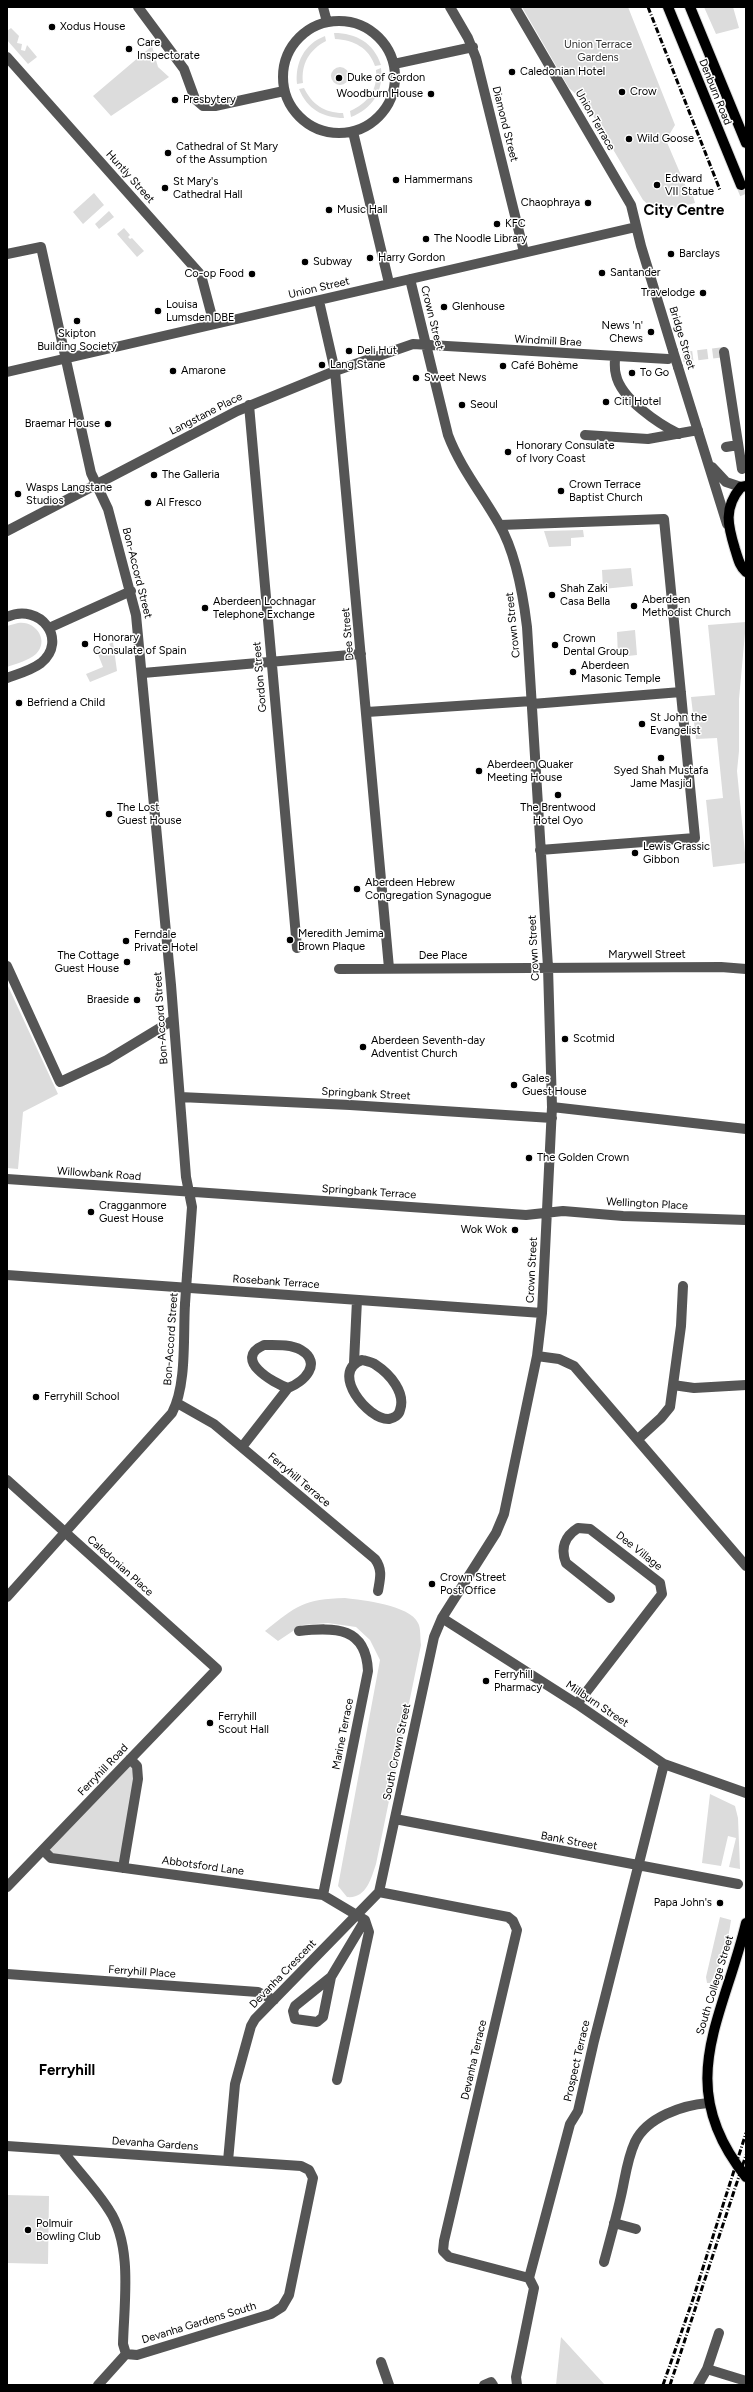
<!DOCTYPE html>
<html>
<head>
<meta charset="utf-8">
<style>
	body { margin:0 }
	#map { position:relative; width:753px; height:2392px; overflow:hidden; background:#fff; font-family:Figtree,sans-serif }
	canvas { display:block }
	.frame { position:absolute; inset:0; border:8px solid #000; pointer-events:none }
</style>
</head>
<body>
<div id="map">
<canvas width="753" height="2392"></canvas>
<div class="frame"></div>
</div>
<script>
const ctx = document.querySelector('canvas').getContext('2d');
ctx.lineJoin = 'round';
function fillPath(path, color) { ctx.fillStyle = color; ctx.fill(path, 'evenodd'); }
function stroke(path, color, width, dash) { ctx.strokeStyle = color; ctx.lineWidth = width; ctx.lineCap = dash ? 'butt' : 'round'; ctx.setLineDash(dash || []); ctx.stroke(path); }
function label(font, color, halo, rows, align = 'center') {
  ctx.font = font + ' Figtree,sans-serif'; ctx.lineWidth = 3; ctx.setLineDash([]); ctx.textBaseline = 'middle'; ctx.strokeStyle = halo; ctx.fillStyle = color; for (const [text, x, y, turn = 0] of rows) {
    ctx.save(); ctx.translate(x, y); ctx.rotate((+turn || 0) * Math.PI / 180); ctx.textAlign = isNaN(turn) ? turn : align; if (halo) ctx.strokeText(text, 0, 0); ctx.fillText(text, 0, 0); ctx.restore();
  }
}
fillPath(new Path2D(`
	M 522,7 L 628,7 L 675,125 L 666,140 L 689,194 L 693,196 L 695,203 C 677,207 658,215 643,200 L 585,102 L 569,88 Z
	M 704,7 L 733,7 L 739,28 L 716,34 Z
	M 11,28 L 19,36 L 17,43 L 22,44 L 21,50 L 25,51 L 27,45 L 37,57 L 28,64 L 7,40 L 7,31 Z
	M 334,33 C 356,33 374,43 381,65 L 375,66 C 369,48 354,40 335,39 Z
	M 325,36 L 326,41 C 309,50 301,64 303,83 L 297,84 C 295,63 304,44 325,36 Z
	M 152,46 L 158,67 L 169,77 L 111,116 L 93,96 Z
	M331 76a9 9 0 1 1 18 0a9 9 0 1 1-18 0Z
	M 381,68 C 384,91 372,109 351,117 L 350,111 C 368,103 378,90 376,70 Z
	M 304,88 C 312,104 324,113 343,113 L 344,118 C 323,118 307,109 299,89 Z
	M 94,193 L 104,205 L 83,224 L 73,212 Z
	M 109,211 L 114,217 L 99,229 L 95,224 Z
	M 124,228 L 130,235 L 128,237 L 130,239 L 132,238 L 144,251 L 137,257 L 117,234 Z
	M 583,530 L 584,537 L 571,538 L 571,546 L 549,547 L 544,531 Z
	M 631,568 L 633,586 L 603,589 L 602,570 Z
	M 746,622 L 739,699 L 739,751 L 737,771 L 746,863 L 713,867 L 706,800 L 723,798 L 717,738 L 696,739 L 691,697 L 715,695 L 708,625 Z
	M 18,623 C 35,620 50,640 36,654 C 29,660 16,664 7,667 L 7,626 Z
	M 635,630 L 637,655 L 618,657 L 617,632 Z
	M 113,642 L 117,671 L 90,682 L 86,674 L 103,667 L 96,649 L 102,647 L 103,650 L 111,647 L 109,644 Z
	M 7,984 L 58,1094 L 23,1112 L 18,1169 L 7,1168 Z
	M 345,1598 C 362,1600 410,1605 418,1623 C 421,1628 420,1638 421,1645 L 376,1864 C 371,1879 366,1899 347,1897 L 338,1886 L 380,1660 L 370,1640 L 356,1627 L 328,1623 L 302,1625 L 278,1641 L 265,1631 C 296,1606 304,1599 345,1598 Z
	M 130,1759 L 137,1766 L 123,1868 L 51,1858 L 43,1850 Z
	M 710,1794 L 735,1806 L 738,1818 L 740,1869 L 729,1867 L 736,1838 L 728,1836 L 721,1866 L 702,1863 Z
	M 720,1917 L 731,1920 C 728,1942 722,1965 710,1983 L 707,1983 L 706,1977 Z
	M 7,2195 L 49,2196 L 48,2264 L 7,2263 Z
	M 561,2337 L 605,2385 L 556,2385 Z`), '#dcdcdc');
stroke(new Path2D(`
	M 668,359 L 724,352`), '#d9d9d9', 10, [10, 5]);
stroke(new Path2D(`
	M 741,185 L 746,197`), '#d9d9d9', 10, [10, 5]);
const major = new Path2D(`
	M 668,7 L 741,185
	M 690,7 L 746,143
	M 746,486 L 741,487 C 723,508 728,526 735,549 C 738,558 739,566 746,572
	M 746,1923 C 723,2020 672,2085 746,2177`);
stroke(major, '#dbdbdb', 12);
stroke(new Path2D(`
	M 138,7 L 184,69 L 195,99 L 203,106 L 215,106 L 284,91
	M 323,7 L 327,22
	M 450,7 L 468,38 L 476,58 L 524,252
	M 515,7 L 631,205 L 641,246 L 673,351
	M283 77a56 56 0 1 1 112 0a56 56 0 1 1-112 0Z
	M 7,57 L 201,275 L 214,324
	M 394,64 L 473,47
	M 353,132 L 389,283
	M 7,254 L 41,247 L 91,473 L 108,509 L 136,615 L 171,985 L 186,1177 L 192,1207 L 187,1275
	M 319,301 L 335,371 L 389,968
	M 724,352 L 742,469
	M 615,357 C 615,363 614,369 616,375 C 621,399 659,424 679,434
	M 678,367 L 727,524
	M 7,372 L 636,227
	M 249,405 L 297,948
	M 585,435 L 648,439 L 698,430
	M 726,447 L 738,445
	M 712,467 L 726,482 L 741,487
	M 500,525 L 664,519 L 695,838 L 540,850
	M 7,531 L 237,411 L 335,371 L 413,344 L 668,359
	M 7,617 C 40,602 69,640 41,663 C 32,670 18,674 7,678
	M 49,628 L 131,591
	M 143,673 L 361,654
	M 532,704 L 681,692
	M 367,712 L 532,701
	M 7,966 L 60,1082 L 107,1060 L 173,1020
	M 339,969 L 721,967 L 746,969
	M 180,1097 L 350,1105 L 552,1118
	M 552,1107 L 746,1129
	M 7,1179 L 526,1215 L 563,1211 L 623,1216 L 746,1220
	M 7,1275 L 542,1313
	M 264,1345 C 276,1345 291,1344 301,1350 C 323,1363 304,1382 288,1388 C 273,1383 232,1359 264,1345 Z
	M 537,1356 L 559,1359 L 574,1366 L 746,1566
	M 362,1360 C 366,1361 372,1362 376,1365 C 390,1374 406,1393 400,1410 C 399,1415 394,1418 389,1419 C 368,1420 329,1372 362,1360 Z
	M 354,1363 L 357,1300
	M 673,1385 L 694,1388 L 746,1385
	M 177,1403 L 214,1424 L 375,1559 C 383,1570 380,1579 378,1591
	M 638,1439 L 661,1418 L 670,1407 L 681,1326 L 683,1286
	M 242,1447 L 288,1388
	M 7,1480 L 217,1669 L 7,1887
	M 7,1597 L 172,1413 C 187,1385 183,1336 185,1304
	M 442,1618 L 577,1704 L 664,1764 L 746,1793
	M 299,1631 C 336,1627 366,1627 368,1671 L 323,1895
	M 577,1704 L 662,1594 L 660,1583 L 590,1529 L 578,1528 C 565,1536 560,1548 566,1563 L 610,1598
	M 395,1819 L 738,1884
	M 43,1850 L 51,1858 L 323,1895 L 365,1920 L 369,1932 L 337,2080
	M 123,1868 L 138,1779 L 137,1766 L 130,1759
	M 379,1892 L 434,1637 L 442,1618 L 496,1533 L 504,1514 L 537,1356 L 542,1313 L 552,1107 L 548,967 L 527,627 C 523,594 516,553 499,524 C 482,494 460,467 448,435 L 410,279
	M 379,1892 L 508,1917 L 513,1921 L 517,1930 L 444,2241 L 443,2251 L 449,2257 L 529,2278
	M 7,1974 L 258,1992 L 274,2000
	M 331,1977 L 295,2006 L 293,2011 L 295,2019 L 317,2022 L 323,2017 L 331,1977 L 365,1920
	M 7,2146 L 301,2166 L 309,2170 L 313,2178 L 289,2295 L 282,2307 L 271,2314 L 137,2355 L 126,2354
	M 62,2150 C 77,2170 96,2189 109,2210 C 133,2246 124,2303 123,2344 L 126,2354
	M 228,2161 L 235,2084 L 251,2026 L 255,2019 L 379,1892
	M 614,2223 L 636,2229
	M 604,2262 C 610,2240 616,2218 621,2196 C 625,2179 627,2159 635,2142 C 647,2117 683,2105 708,2103
	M 381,2362 L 389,2385
	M 707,2369 L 746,2381
	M 98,2385 L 126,2354
	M 484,2385 L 491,2382 L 493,2385
	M 517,2385 L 516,2377 L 534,2288 L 529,2278 L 570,2124 L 578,2111 L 594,2041 L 664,1764
	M 698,2385 L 707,2369 L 719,2333`), '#555', 10);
stroke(major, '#000', 10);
stroke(new Path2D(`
	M 648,7 L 720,190
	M 663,2385 L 693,2299 L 746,2133
	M 670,2385 L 746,2155`), '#000', 3, [6, 2, 1, 2]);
stroke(new Path2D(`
	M 673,351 L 678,367
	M 185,1304 L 187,1275`), '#555', 10);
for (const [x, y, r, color] of [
	[52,27,4,"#000"],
	[129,49,4,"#000"],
	[512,72,4,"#000"],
	[339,78,4,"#000"],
	[622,92,4,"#000"],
	[431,94,4,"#000"],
	[175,100,4,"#000"],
	[629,139,4,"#000"],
	[168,153,4,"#000"],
	[396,180,4,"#000"],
	[657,185,4,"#000"],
	[165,188,4,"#000"],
	[588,203,4,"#000"],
	[329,210,4,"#000"],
	[497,224,4,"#000"],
	[426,239,4,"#000"],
	[671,254,4,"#000"],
	[370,258,4,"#000"],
	[305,262,4,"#000"],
	[602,273,4,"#000"],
	[252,274,4,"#000"],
	[703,293,4,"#000"],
	[444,307,4,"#000"],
	[158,311,4,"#000"],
	[77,321,4,"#000"],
	[651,332,4,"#000"],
	[349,351,4,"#000"],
	[322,365,4,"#000"],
	[503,366,4,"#000"],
	[173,371,4,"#000"],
	[632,373,4,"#000"],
	[416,378,4,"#000"],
	[606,402,4,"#000"],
	[462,405,4,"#000"],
	[108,424,4,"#000"],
	[508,452,4,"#000"],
	[154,475,4,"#000"],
	[561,491,4,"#000"],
	[18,494,4,"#000"],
	[148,503,4,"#000"],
	[552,595,4,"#000"],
	[634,606,4,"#000"],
	[205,608,4,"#000"],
	[85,644,4,"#000"],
	[555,645,4,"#000"],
	[573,672,4,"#000"],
	[19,703,4,"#000"],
	[642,724,4,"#000"],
	[661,758,4,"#000"],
	[479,771,4,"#000"],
	[558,795,4,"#000"],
	[109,814,4,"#000"],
	[635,853,4,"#000"],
	[357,889,4,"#000"],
	[290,940,4,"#000"],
	[126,941,4,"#000"],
	[127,962,4,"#000"],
	[137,1000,4,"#000"],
	[565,1039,4,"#000"],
	[363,1047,4,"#000"],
	[514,1085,4,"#000"],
	[529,1158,4,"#000"],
	[91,1212,4,"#000"],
	[515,1230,4,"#000"],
	[36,1397,4,"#000"],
	[432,1584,4,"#000"],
	[486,1681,4,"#000"],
	[210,1723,4,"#000"],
	[720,1903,4,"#000"],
	[28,2230,4,"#000"]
]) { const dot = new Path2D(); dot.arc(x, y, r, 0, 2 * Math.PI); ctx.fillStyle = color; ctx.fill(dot); stroke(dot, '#fff', 1.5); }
label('11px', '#000', '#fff', [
	["Xodus House",60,27],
	["Care",137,43],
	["Inspectorate",137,56],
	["Caledonian Hotel",520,72],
	["Duke of Gordon",347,78],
	["Crow",630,92],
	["Woodburn House",423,94,"right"],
	["Presbytery",183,100],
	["Wild Goose",637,139],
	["Cathedral of St Mary",176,147],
	["of the Assumption",176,160],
	["Edward",665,179],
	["VII Statue",665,192],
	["Hammermans",404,180],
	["St Mary's",173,182],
	["Cathedral Hall",173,195],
	["Chaophraya",580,203,"right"],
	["Music Hall",337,210],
	["KFC",505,224],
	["The Noodle Library",434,239],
	["Barclays",679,254],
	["Harry Gordon",378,258],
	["Subway",313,262],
	["Santander",610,273],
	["Co-op Food",244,274,"right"],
	["Travelodge",695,293,"right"],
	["Louisa",166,305],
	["Lumsden DBE",166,318],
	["Glenhouse",452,307],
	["News 'n'",643,326,"right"],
	["Chews",643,339,"right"],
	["Skipton",77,334,"center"],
	["Building Society",77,347,"center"],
	["Deli Hut",357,351],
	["Lang Stane",330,365],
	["Café Bohème",511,366],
	["Amarone",181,371],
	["To Go",640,373],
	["Sweet News",424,378],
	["Citi Hotel",614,402],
	["Seoul",470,405],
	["Braemar House",100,424,"right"],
	["Honorary Consulate",516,446],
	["of Ivory Coast",516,459],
	["The Galleria",162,475],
	["Crown Terrace",569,485],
	["Baptist Church",569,498],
	["Wasps Langstane",26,488],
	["Studios",26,501],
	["Al Fresco",156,503],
	["Shah Zaki",560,589],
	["Casa Bella",560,602],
	["Aberdeen",642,600],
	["Methodist Church",642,613],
	["Aberdeen Lochnagar",213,602],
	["Telephone Exchange",213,615],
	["Honorary",93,638],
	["Consulate of Spain",93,651],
	["Crown",563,639],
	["Dental Group",563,652],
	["Aberdeen",581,666],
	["Masonic Temple",581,679],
	["Befriend a Child",27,703],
	["St John the",650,718],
	["Evangelist",650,731],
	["Aberdeen Quaker",487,765],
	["Meeting House",487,778],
	["Syed Shah Mustafa",661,771,"center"],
	["Jame Masjid",661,784,"center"],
	["The Lost",117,808],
	["Guest House",117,821],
	["The Brentwood",558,808,"center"],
	["Hotel Oyo",558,821,"center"],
	["Lewis Grassic",643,847],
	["Gibbon",643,860],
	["Aberdeen Hebrew",365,883],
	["Congregation Synagogue",365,896],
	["Meredith Jemima",298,934],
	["Brown Plaque",298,947],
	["Ferndale",134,935],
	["Private Hotel",134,948],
	["The Cottage",119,956,"right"],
	["Guest House",119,969,"right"],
	["Braeside",129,1000,"right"],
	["Scotmid",573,1039],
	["Aberdeen Seventh-day",371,1041],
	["Adventist Church",371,1054],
	["Gales",522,1079],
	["Guest House",522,1092],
	["The Golden Crown",537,1158],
	["Cragganmore",99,1206],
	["Guest House",99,1219],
	["Wok Wok",507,1230,"right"],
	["Ferryhill School",44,1397],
	["Crown Street",440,1578],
	["Post Office",440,1591],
	["Ferryhill",494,1675],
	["Pharmacy",494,1688],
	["Ferryhill",218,1717],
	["Scout Hall",218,1730],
	["Papa John's",712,1903,"right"],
	["Polmuir",36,2224],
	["Bowling Club",36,2237]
], 'left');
label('11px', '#333', '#fff', [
	["Union Terrace",598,45],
	["Gardens",598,58]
]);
label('11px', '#000', '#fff', [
	["Denburn Road",715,92,68],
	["Union Terrace",595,120,60],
	["Diamond Street",505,124,76],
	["Huntly Street",130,177,48],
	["Union Street",319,288,-13],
	["Crown Street",432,318,76],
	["Bridge Street",682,338,73],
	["Windmill Brae",548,341,3],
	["Langstane Place",206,414,-27],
	["Bon-Accord Street",137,573,76],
	["Crown Street",513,625,-96],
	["Dee Street",348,634,-95],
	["Gordon Street",260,677,-95],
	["Crown Street",534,948,-93],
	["Marywell Street",647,955],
	["Dee Place",443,956],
	["Bon-Accord Street",161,1018,-94],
	["Springbank Street",366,1094,3],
	["Willowbank Road",99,1174,4],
	["Springbank Terrace",369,1192,4],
	["Wellington Place",647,1204,3],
	["Crown Street",532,1270,-87],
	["Rosebank Terrace",276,1282,4],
	["Bon-Accord Street",171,1339,-86],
	["Ferryhill Terrace",299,1480,40],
	["Dee Village",639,1551,38],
	["Caledonian Place",120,1566,42],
	["Millburn Street",597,1704,34],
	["Marine Terrace",343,1734,-79],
	["South Crown Street",397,1752,-78],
	["Ferryhill Road",103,1770,-46],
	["Bank Street",569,1841,11],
	["Abbotsford Lane",203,1866,8],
	["Ferryhill Place",142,1972,4],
	["Devanha Crescent",283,1974,-46],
	["South College Street",715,1985,-73],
	["Devanha Terrace",474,2060,-77],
	["Prospect Terrace",577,2061,-77],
	["Devanha Gardens",155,2144,4],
	["Devanha Gardens South",199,2323,-17]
]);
label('bold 15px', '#000', '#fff', [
	["City Centre",684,211],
	["Ferryhill",67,2071]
]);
</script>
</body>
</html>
